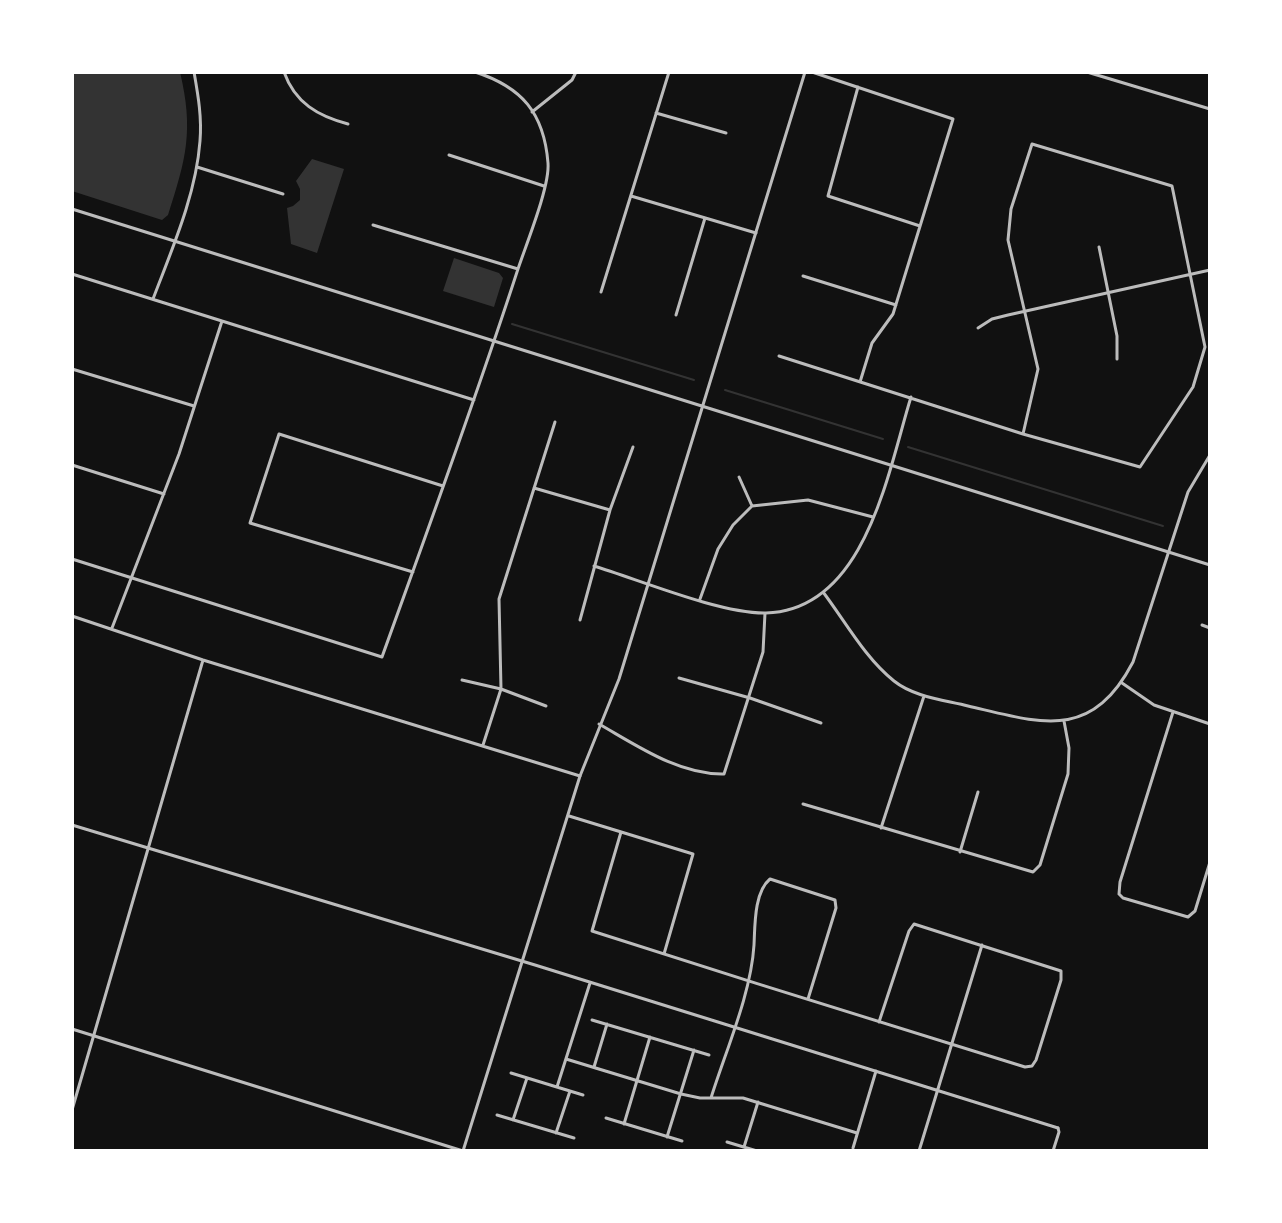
<!DOCTYPE html>
<html>
<head>
<meta charset="utf-8">
<style>
	body { margin:0 }
	#map { position:relative; width:1282px; height:1223px; overflow:hidden; background:#111; font-family:"Space Grotesk",sans-serif }
	canvas { display:block }
	.frame { position:absolute; inset:0; border:74px solid #fff; pointer-events:none }
</style>
</head>
<body>
<div id="map">
<canvas width="1282" height="1223"></canvas>
<div class="frame"></div>
</div>
<script>
const ctx = document.querySelector('canvas').getContext('2d');
ctx.lineJoin = 'round';
function fillPath(path, color) { ctx.fillStyle = color; ctx.fill(path, 'evenodd'); }
function stroke(path, color, width, dash) { ctx.strokeStyle = color; ctx.lineWidth = width; ctx.lineCap = dash ? 'butt' : 'round'; ctx.setLineDash(dash || []); ctx.stroke(path); }
fillPath(new Path2D(`
	M 72,72 L 180,72 C 194,131 186,159 168,215 L 162,220 L 72,191 Z
	M 312,159 L 344,169 L 317,253 L 291,244 L 287,208 L 293,206 L 300,200 L 300,189 L 296,181 Z
	M 454,258 L 499,273 L 503,278 L 494,307 L 443,291 Z`), '#333');
stroke(new Path2D(`
	M 512,324 L 694,380
	M 725,390 L 883,439
	M 908,447 L 1163,526`), '#333', 2);
stroke(new Path2D(`
	M 284,72 C 295,103 318,116 348,124
	M 812,72 L 953,119 L 893,314 L 872,343 L 860,382
	M 1087,72 L 1210,109
	M 858,87 L 828,196 L 920,226
	M 532,112 L 572,80 L 576,72
	M 656,113 L 726,133
	M 449,155 L 544,186
	M 197,167 L 283,194
	M 631,196 L 756,233
	M 373,225 L 518,269
	M 1099,247 L 1117,336 L 1117,359
	M 72,274 L 474,400
	M 803,276 L 896,305
	M 601,292 L 669,72
	M 153,299 C 172,249 196,195 200,141 C 202,117 198,95 194,72
	M 676,315 L 705,218
	M 978,328 L 992,319 L 1008,315 L 1210,270
	M 779,356 L 1023,434 L 1140,467 L 1193,387 L 1205,347 L 1172,186 L 1032,144 L 1011,209 L 1008,240 L 1038,369 L 1023,434
	M 72,369 L 194,406
	M 72,465 L 164,494
	M 739,477 L 752,506
	M 534,488 L 610,510
	M 72,559 L 382,657 C 428,529 475,401 517,272 C 525,247 550,187 548,163 C 544,113 522,87 475,72
	M 594,566 C 640,580 721,614 766,613 C 866,610 888,471 911,397
	M 413,572 L 250,523 L 279,434 L 443,486
	M 823,592 C 845,621 865,658 894,681 C 914,697 944,700 968,706 C 1041,723 1091,742 1133,662 L 1188,492 L 1210,455
	M 700,599 L 718,549 L 733,525 L 752,506 L 808,500 L 873,517
	M 72,616 L 203,660 L 580,776
	M 580,620 L 610,510 L 633,447
	M 1202,625 L 1210,628
	M 112,628 L 179,454 L 222,321
	M 679,678 L 750,698 L 821,723
	M 462,680 L 501,689 L 546,706
	M 1122,683 L 1154,705 L 1210,724
	M 1173,712 L 1120,882 L 1119,894 L 1123,898 L 1188,917 L 1195,911 L 1210,862
	M 599,724 C 636,745 679,775 724,774 L 763,652 L 765,613
	M 483,745 L 501,689 L 499,599 L 555,422
	M 803,804 L 1033,872 L 1040,865 L 1068,774 L 1069,748 L 1064,721
	M 569,816 L 693,854 L 664,954
	M 72,825 L 535,965 L 1058,1128
	M 881,828 L 924,696
	M 621,832 L 592,931 C 736,977 881,1023 1025,1067 L 1032,1066 L 1036,1060 L 1061,980 L 1061,971 L 914,924 L 909,931 L 879,1022
	M 960,852 L 978,792
	M 592,1020 L 709,1055
	M 566,1059 L 681,1094 L 700,1098 L 743,1098 L 857,1133
	M 594,1067 L 607,1024
	M 511,1073 L 583,1095
	M 557,1087 L 590,983
	M 711,1098 C 726,1050 751,994 754,945 C 755,926 754,892 770,879 L 835,900 L 836,908 L 808,999
	M 72,1110 L 203,660
	M 497,1115 L 574,1138
	M 606,1118 L 682,1141
	M 513,1120 L 527,1078
	M 624,1124 L 650,1037
	M 556,1133 L 570,1091
	M 667,1137 L 694,1050
	M 727,1142 L 757,1151
	M 744,1147 L 758,1102
	M 853,1148 L 876,1071
	M 919,1151 L 982,945`), '#bcbcbc', 3);
stroke(new Path2D(`
	M 72,209 L 1210,565
	M 72,1029 L 463,1151
	M 463,1151 L 580,776 L 619,679 L 805,72
	M 463,1151 L 482,1151
	M 1053,1151 L 1059,1132 L 1058,1128`), '#bcbcbc', 3);
</script>
</body>
</html>
